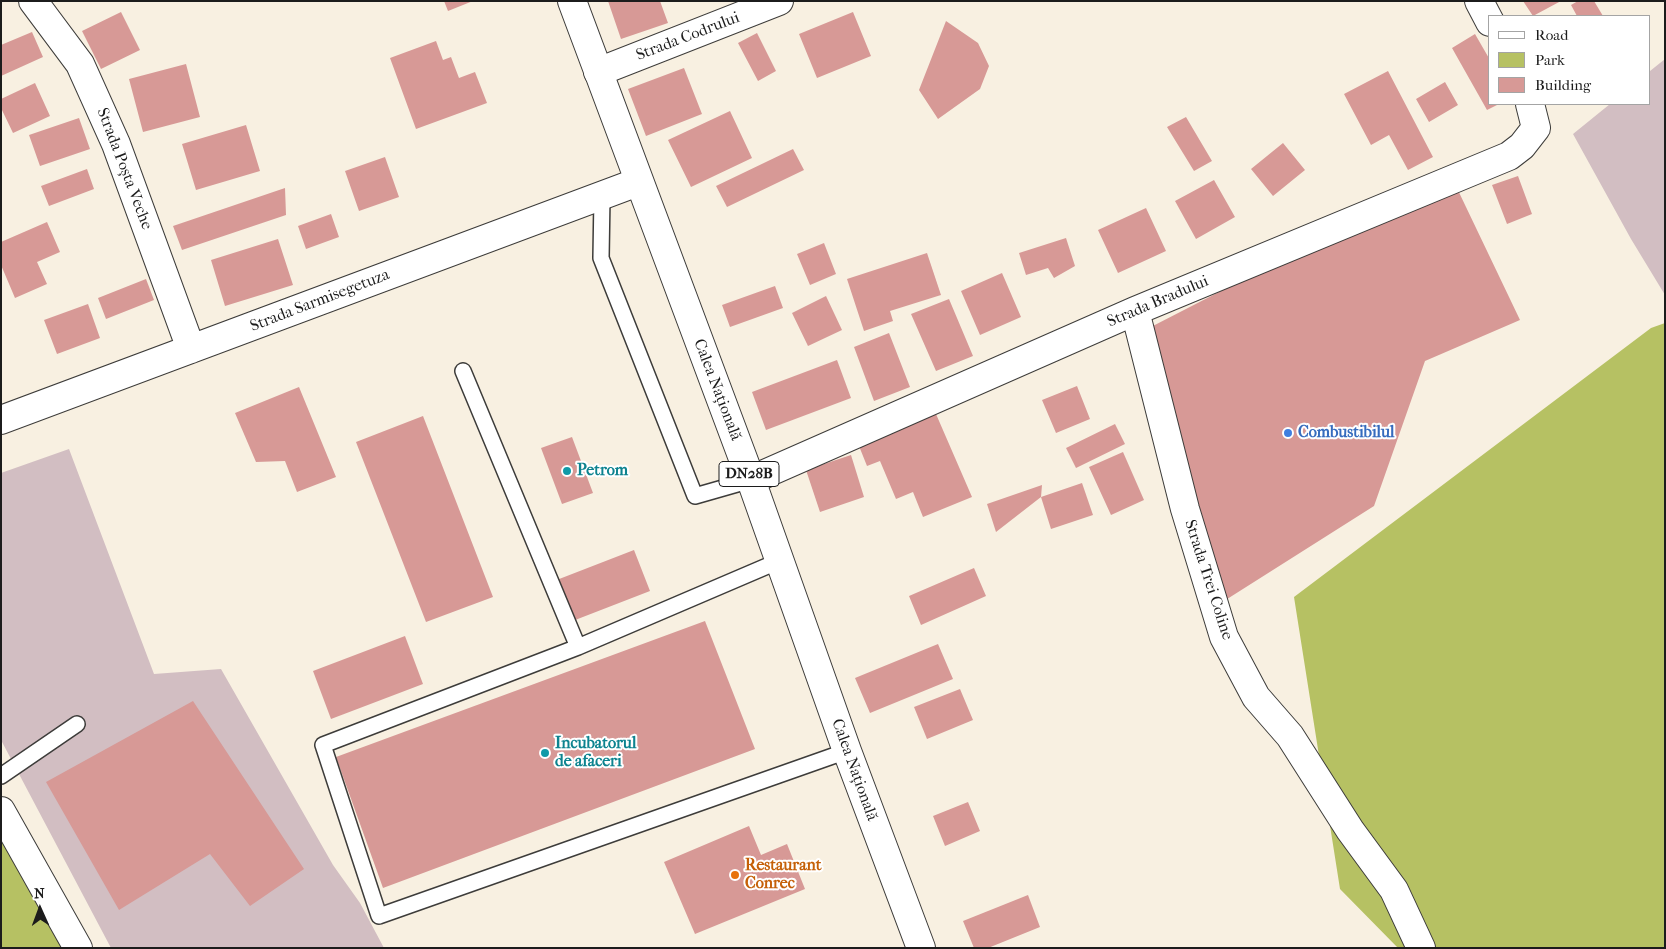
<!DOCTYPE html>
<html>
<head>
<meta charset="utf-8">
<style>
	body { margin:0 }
	#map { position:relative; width:1666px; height:949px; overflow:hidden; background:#f8f0e1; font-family:"IM FELL French Canon",serif }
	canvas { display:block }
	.frame { position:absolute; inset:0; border:2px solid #1c1c1c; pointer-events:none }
	.legend { position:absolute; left:1488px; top:15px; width:162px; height:90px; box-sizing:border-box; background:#fff; border:1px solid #a4a4a4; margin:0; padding:6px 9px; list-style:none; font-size:15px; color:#1c1c1c }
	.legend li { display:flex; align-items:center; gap:10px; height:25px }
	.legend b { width:25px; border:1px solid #a4a4a4 }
	.north { position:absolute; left:15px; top:884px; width:50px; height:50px; -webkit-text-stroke:4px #fff; paint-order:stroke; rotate:358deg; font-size:14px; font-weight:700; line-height:20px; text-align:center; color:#1c1c1c }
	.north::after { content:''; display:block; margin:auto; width:18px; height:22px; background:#1c1c1c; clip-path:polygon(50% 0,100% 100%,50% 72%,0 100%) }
</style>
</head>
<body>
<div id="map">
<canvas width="1666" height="949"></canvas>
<div class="frame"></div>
<ul class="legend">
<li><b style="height:6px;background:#fff"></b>Road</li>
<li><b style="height:14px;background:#b6c163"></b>Park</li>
<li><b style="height:14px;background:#d79996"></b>Building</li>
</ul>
<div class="north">N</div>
</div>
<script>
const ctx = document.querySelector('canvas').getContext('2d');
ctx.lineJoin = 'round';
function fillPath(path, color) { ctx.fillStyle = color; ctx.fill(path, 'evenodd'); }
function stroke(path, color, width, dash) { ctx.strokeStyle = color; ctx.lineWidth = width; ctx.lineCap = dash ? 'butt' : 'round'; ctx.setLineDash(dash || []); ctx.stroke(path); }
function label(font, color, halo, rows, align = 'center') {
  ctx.font = font + ' "IM FELL French Canon",serif'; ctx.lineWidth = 4; ctx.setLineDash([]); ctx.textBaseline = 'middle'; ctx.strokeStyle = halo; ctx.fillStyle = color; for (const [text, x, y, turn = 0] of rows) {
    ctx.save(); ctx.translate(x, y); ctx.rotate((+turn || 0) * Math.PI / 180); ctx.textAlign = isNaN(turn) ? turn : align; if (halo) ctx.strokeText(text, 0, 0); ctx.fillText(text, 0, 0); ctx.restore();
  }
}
fillPath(new Path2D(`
	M 1665,59 L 1665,295 L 1631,239 L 1573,134 L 1610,104 L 1650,104 L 1650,71 Z
	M 69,449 L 154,674 L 221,669 L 333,865 L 360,903 L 384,948 L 111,948 L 1,740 L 1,473 Z`), '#d2bec2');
fillPath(new Path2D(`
	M 1665,323 L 1665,948 L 1398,948 L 1340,889 L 1294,597 L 1651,328 Z
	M 1,811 L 78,948 L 1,948 Z`), '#b6c163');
fillPath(new Path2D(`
	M 444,1 L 473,1 L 448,11 Z
	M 608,1 L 660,1 L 668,23 L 621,39 Z
	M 1523,1 L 1561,1 L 1533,16 Z
	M 1578,1 L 1594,1 L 1603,16 L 1577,16 L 1571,5 Z
	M 121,12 L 140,50 L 101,69 L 82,31 Z
	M 853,12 L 871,56 L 817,78 L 799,34 Z
	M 946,21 L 978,43 L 989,66 L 980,89 L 938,119 L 919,90 Z
	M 32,32 L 43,57 L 1,76 L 1,45 Z
	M 757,33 L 776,71 L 758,81 L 738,43 Z
	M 1475,34 L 1490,60 L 1490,104 L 1499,104 L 1487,110 L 1452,48 Z
	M 436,41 L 443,60 L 451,57 L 459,78 L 475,72 L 487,103 L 416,129 L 390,58 Z
	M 186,64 L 200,117 L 143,132 L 129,79 Z
	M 684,68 L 702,114 L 646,136 L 628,89 Z
	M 1388,71 L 1433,157 L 1408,170 L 1389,135 L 1371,145 L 1344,94 Z
	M 1445,82 L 1458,105 L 1429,122 L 1416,99 Z
	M 35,83 L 50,116 L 13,133 L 1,108 L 1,99 Z
	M 730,111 L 752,158 L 691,187 L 668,140 Z
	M 1186,117 L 1212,161 L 1194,171 L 1167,127 Z
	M 79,118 L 90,149 L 40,166 L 29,135 Z
	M 246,125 L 260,171 L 196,190 L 182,144 Z
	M 1283,143 L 1305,170 L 1273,196 L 1251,169 Z
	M 793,149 L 804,170 L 727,207 L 716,186 Z
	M 385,157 L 399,197 L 359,211 L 345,171 Z
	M 87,169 L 94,189 L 49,206 L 41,186 Z
	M 1518,176 L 1532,214 L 1507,224 L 1492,185 Z
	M 1214,180 L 1235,217 L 1196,239 L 1175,201 Z
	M 1455,184 L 1520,320 L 1425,361 L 1374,506 L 1224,601 L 1147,329 L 1221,291 Z
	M 285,188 L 286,215 L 182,250 L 173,226 Z
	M 1146,208 L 1166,251 L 1118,273 L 1098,230 Z
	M 331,214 L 339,237 L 306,249 L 298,226 Z
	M 47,222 L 60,252 L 37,262 L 47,284 L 15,298 L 1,265 L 1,242 Z
	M 1066,238 L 1075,266 L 1054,278 L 1048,268 L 1026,275 L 1019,253 Z
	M 278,239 L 293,285 L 225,306 L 211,260 Z
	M 824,243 L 836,274 L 810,285 L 797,254 Z
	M 927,253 L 941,295 L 890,311 L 893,321 L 864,331 L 847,279 Z
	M 1002,273 L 1021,317 L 980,335 L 961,291 Z
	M 146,279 L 154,300 L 106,319 L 98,298 Z
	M 775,286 L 783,308 L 730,327 L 722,305 Z
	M 826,296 L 842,330 L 808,346 L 792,313 Z
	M 949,299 L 973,356 L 936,371 L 911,314 Z
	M 88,304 L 100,338 L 57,354 L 44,320 Z
	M 889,333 L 910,387 L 874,401 L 854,347 Z
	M 837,360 L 851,398 L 766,430 L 752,392 Z
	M 1077,386 L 1090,419 L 1056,433 L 1042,400 Z
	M 299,387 L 336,477 L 297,492 L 285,461 L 256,462 L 235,413 Z
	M 936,414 L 972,497 L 923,517 L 913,492 L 896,499 L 880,461 L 867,466 L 859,446 Z
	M 423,416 L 493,597 L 426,622 L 356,442 Z
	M 1115,424 L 1125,444 L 1076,468 L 1066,448 Z
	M 572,437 L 593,493 L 562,504 L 541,448 Z
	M 1123,452 L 1144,500 L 1111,515 L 1089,467 Z
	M 851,455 L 864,497 L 820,512 L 806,470 Z
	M 1082,483 L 1093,515 L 1051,529 L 1041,497 L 996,532 L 987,504 L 1042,485 L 1041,497 Z
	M 634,550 L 650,591 L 570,622 L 554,581 Z
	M 974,568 L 986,596 L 921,625 L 909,596 Z
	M 705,621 L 755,749 L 383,888 L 336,757 Z
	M 405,636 L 423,684 L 331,719 L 313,671 Z
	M 938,644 L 953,679 L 870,713 L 855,678 Z
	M 960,689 L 973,720 L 927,739 L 914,707 Z
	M 193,701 L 304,869 L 250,906 L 210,854 L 119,910 L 46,782 Z
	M 968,802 L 980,831 L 945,846 L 933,816 Z
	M 749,826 L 761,855 L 787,844 L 805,889 L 695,934 L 664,862 Z
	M 1028,895 L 1040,927 L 988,948 L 974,948 L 963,921 Z`), '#d79996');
const lane = new Path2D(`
	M 602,196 L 601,258 L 695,496 L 751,480
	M 463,371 L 578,647
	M 779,561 L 578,647 L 323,745 L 379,916 L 847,751
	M 1,776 L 77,724`);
const street = new Path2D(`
	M 33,1 L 80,64 L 116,144 L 191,349
	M 1479,1 L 1490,22
	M 598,72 L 779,1
	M 1135,311 L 1185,509 L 1224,637 L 1256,697 L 1290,736 L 1350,830 L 1394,890 L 1421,948
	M 1,420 L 638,182
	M 751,480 L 1135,311 L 1509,156 L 1522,146 L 1536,128 L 1530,104`);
const secondary = new Path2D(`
	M 1,811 L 78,948`);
const primary = new Path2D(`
	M 572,1 L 751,480 L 847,751 L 921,948`);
stroke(lane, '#3d3c3a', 18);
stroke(street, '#3d3c3a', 30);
stroke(secondary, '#3d3c3a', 30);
stroke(primary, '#3d3c3a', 30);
stroke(lane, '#fff', 15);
stroke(street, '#fff', 28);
stroke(secondary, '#fff', 28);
stroke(primary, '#fff', 28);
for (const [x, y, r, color] of [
	[1288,433,5,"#3f7fe0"],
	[567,471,5,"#0f9aa8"],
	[545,753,5,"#0f9aa8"],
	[735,875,5,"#e8710a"]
]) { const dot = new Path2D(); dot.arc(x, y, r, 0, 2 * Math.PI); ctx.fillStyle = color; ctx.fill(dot); stroke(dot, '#fff', 2); }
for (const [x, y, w] of [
	[749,474,60]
]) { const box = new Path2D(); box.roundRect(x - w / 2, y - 12.5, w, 25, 4); ctx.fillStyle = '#fff'; ctx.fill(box); stroke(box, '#1c1c1c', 1); }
label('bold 15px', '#1c1c1c', null, [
	["DN28B",749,474]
]);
label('16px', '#1c1c1c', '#fff', [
	["Strada Codrului",688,37,-21],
	["Strada Poșta Veche",124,169,69],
	["Strada Sarmisegetuza",320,301,-21],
	["Strada Bradului",1158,302,-23],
	["Calea Națională",717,390,69],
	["Strada Trei Coline",1208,580,72],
	["Calea Națională",854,770,70]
]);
label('bold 16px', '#366cbe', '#fff', [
	["Combustibilul",1298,433]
], 'left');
label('bold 16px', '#0d838f', '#fff', [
	["Petrom",577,471],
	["Incubatorul",555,744],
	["de afaceri",555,762]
], 'left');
label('bold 16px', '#c56008', '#fff', [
	["Restaurant",745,866],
	["Conrec",745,884]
], 'left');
</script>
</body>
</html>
